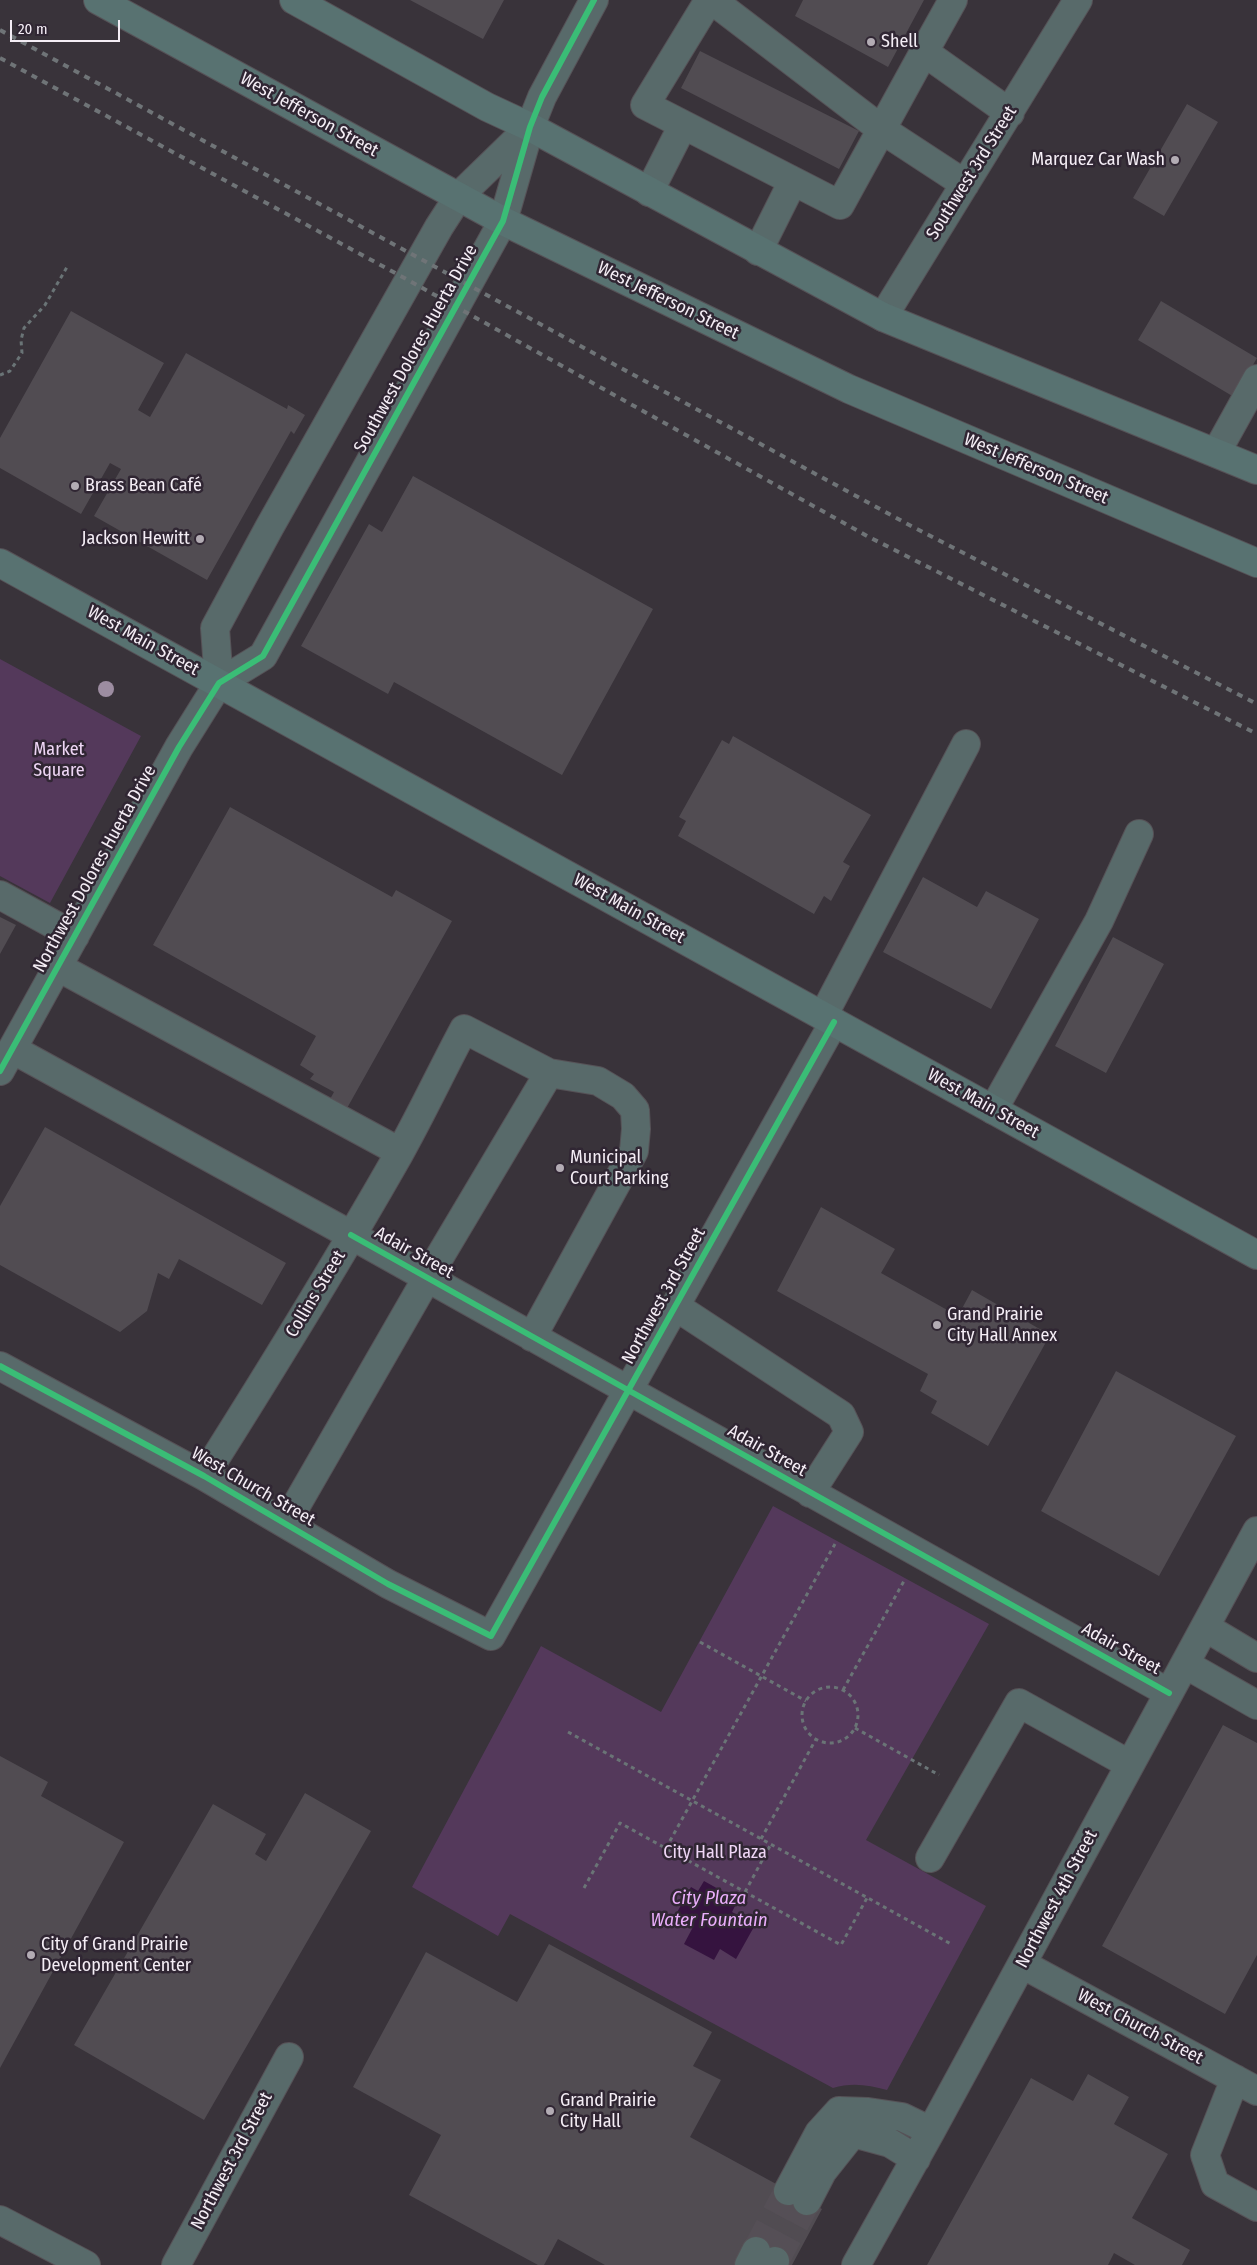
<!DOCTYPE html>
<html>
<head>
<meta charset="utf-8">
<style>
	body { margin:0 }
	#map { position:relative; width:1257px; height:2265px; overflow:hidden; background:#39333a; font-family:"Fira Sans Condensed",sans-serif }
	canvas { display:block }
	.scale { position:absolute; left:10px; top:20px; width:110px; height:22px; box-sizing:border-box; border:2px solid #f4edf5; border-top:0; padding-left:6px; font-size:15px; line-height:18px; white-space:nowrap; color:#f4edf5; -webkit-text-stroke:4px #302633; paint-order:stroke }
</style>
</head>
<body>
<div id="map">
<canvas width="1257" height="2265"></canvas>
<div class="scale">20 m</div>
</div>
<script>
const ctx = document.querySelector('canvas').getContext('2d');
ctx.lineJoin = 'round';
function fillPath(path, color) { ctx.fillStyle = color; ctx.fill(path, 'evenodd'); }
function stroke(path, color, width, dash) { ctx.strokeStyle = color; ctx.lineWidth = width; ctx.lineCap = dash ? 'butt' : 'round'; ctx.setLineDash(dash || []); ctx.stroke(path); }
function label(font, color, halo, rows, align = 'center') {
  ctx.font = font + ' "Fira Sans Condensed",sans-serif'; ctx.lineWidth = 5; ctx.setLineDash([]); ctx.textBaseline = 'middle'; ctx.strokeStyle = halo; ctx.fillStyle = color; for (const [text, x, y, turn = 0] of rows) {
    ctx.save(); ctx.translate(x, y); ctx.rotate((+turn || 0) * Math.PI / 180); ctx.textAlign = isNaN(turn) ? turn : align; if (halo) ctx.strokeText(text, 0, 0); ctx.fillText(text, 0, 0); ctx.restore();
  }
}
fillPath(new Path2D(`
	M 0,659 L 141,736 L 50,903 L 0,876 Z
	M 773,1506 L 989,1624 L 866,1840 L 986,1906 L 887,2090 C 869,2085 852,2082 833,2088 L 510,1914 L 498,1936 L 412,1887 L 541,1646 L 661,1712 Z`), '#54395b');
fillPath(new Path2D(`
	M 704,1881 L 738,1900 L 732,1912 L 755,1925 L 736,1959 L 720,1949 L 714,1960 L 684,1944 L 693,1927 L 675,1916 L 691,1887 L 698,1891 Z`), '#35133f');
fillPath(new Path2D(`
	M 410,0 L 504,0 L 483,39 Z
	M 803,0 L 924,0 L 888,67 L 795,16 Z
	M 700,51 L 859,131 L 839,169 L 681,88 Z
	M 1187,104 L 1218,122 L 1164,216 L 1133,198 Z
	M 1161,301 L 1257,358 L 1234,397 L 1138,340 Z
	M 71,311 L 164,363 L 138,410 L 150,417 L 186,353 L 287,409 L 288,405 L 305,415 L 294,434 L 291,431 L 207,580 L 94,516 L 121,469 L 110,463 L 81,514 L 0,468 L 0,438 Z
	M 413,476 L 653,609 L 562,775 L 394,682 L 388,694 L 301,646 L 369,524 L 382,532 Z
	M 733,736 L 871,815 L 843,862 L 850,866 L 831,901 L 824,896 L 814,914 L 678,836 L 686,821 L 679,817 L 722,740 L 729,744 Z
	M 230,807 L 392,897 L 396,890 L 452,921 L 346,1110 L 329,1101 L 334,1092 L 310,1079 L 314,1074 L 300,1065 L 316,1036 L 153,945 Z
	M 923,877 L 977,907 L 986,891 L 1039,919 L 991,1009 L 883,952 Z
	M 0,917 L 16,925 L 0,954 Z
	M 1113,937 L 1164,964 L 1106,1073 L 1055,1046 Z
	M 45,1127 L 286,1263 L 262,1305 L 179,1259 L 169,1279 L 158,1273 L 147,1311 L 120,1332 L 0,1265 L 0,1206 Z
	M 821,1207 L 895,1249 L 881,1273 L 958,1316 L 972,1290 L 1050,1335 L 988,1446 L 931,1413 L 937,1401 L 920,1391 L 928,1374 L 777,1291 Z
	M 1116,1371 L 1236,1436 L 1159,1576 L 1041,1511 Z
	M 1223,1725 L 1257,1743 L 1257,1955 L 1225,2014 L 1102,1946 Z
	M 0,1756 L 48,1782 L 41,1796 L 124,1842 L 0,2068 Z
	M 305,1793 L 371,1831 L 204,2120 L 74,2045 L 213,1804 L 266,1834 L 255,1854 L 266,1861 Z
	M 549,1944 L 712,2032 L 693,2066 L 721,2080 L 690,2137 L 822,2209 L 792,2265 L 782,2265 L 746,2245 L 735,2265 L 605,2265 L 558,2239 L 544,2265 L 538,2265 L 409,2195 L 441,2135 L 353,2087 L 426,1952 L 517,2002 Z
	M 1088,2074 L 1129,2097 L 1114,2124 L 1168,2154 L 1132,2218 L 1190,2250 L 1182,2265 L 1135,2265 L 1114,2253 L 1108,2265 L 927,2265 L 1031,2078 L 1073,2101 Z`), '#514c52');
stroke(new Path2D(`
	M 756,2251 L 788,2191
	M 775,2261 L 807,2201`), '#554f56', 28, [28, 14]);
const minor = new Path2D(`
	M 709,0 L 645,105 L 840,205 L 924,52 L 1010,113
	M 712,0 L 881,129 L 965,184
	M 924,52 L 953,0
	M 649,192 L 683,125
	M 758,251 L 793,181
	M 883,317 L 1078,0
	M 1216,453 L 1257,379
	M 219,683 L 215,628 L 269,528 L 439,227 L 459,196 L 529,128
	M 0,895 L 75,936
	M 58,967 L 400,1152
	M 823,1016 L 966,744
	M 12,1049 L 351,1235 L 1169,1693
	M 0,1071 L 179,747 L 219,683 L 263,656 L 503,221 L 530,127 L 542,97 L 594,0
	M 993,1110 L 1099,921 L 1139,834
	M 675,1306 L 841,1415 L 849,1432 L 810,1493
	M 0,1366 L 204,1476 L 388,1584 L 491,1636 L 834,1022
	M 204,1476 C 271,1370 337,1263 399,1154 C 422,1113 442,1070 464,1029 L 549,1073 L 598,1081 L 623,1096 L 635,1110 L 636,1129 L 634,1151 L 532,1337
	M 286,1523 L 427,1278 L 549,1073
	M 1205,1627 L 1257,1658
	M 1185,1664 L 1257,1705
	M 930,1858 L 1019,1703 L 1129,1764
	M 1022,1964 L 1257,2091
	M 1235,2079 L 1205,2155 L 1215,2184 L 1257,2207
	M 788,2191 L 819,2133 L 839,2111 L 868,2112 L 902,2117 L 931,2131
	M 807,2201 L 822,2172 L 853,2133 L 890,2143 L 916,2159
	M 0,2220 L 86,2265
	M 176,2265 L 289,2057
	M 749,2265 L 756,2251
	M 773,2265 L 775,2261
	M 856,2265 L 931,2131 L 1257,1531`);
const major = new Path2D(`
	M 98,0 L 503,221 L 849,389 L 1257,563
	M 294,0 L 487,107 L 530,127 L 883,317 L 1257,470
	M 0,563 L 1257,1255`);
stroke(minor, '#565257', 30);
stroke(major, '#565257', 30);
stroke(new Path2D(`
	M 0,375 L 10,371 L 22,353 L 21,340 L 24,328 L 45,305 L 67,267
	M 700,1642 L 806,1701
	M802 1715a28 28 0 1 1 56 0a28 28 0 1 1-56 0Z
	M 843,1690 L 904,1581
	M 855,1728 L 939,1775
	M 568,1732 L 951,1944
	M 761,1839 L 816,1739
	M 666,1848 L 835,1544
	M 584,1888 L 620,1823 L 841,1945 L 867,1898
	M 745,1892 L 771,1844`), '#6a7476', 3, [4, 4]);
stroke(minor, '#586a6a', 28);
stroke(major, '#587271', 28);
stroke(new Path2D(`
	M 0,30 L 913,527 L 1257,704
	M 0,58 L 408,280 L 869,537 L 1257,734`), '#6f7477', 4, [6, 6]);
stroke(new Path2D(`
	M 0,1071 L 179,747 L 219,683 L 263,656 L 503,221 L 530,127 L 542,97 L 594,0
	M 351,1235 L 1169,1693
	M 0,1366 L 204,1476 L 388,1584 L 491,1636 L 834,1022`), '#3abd76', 6);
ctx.fillStyle = '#9d8da1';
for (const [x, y] of [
	[106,689]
]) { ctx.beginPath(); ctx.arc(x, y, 8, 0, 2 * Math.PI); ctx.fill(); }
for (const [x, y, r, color] of [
	[871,42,5,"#b3acb4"],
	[1175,160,5,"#b3acb4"],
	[75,486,5,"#b3acb4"],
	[200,539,5,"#b3acb4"],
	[560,1168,5,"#b3acb4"],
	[937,1325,5,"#b3acb4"],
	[31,1955,5,"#b3acb4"],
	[550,2111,5,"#b3acb4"]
]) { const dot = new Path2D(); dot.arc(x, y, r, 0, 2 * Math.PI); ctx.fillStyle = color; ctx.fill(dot); stroke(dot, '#302633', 2); }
label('18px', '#f4edf5', '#302633', [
	["Shell",881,42],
	["Marquez Car Wash",1165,160,"right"],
	["Brass Bean Café",85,486],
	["Jackson Hewitt",190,539,"right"],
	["Municipal",570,1158],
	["Court Parking",570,1179],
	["Grand Prairie",947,1315],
	["City Hall Annex",947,1336],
	["City of Grand Prairie",41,1945],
	["Development Center",41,1966],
	["Grand Prairie",560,2101],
	["City Hall",560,2122]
], 'left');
label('18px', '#f4edf5', '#302633', [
	["West Jefferson Street",309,115,29],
	["Southwest 3rd Street",972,173,-58],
	["West Jefferson Street",668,301,26],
	["Southwest Dolores Huerta Drive",416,349,-61],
	["West Jefferson Street",1036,469,23],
	["West Main Street",143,641,29],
	["Northwest Dolores Huerta Drive",95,869,-61],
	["West Main Street",629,909,29],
	["West Main Street",983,1104,29],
	["Adair Street",414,1253,29],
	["Collins Street",316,1294,-59],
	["Northwest 3rd Street",664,1296,-61],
	["Adair Street",767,1451,29],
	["West Church Street",253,1487,30],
	["Adair Street",1121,1649,29],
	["Northwest 4th Street",1057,1899,-62],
	["West Church Street",1140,2027,28],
	["Northwest 3rd Street",232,2161,-62]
]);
label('18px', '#eed6f5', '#302633', [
	["Market",59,750],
	["Square",59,771],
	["City Hall Plaza",715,1853]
]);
label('italic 19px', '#eaaefb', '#302633', [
	["City Plaza",709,1899],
	["Water Fountain",709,1921]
]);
</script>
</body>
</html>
